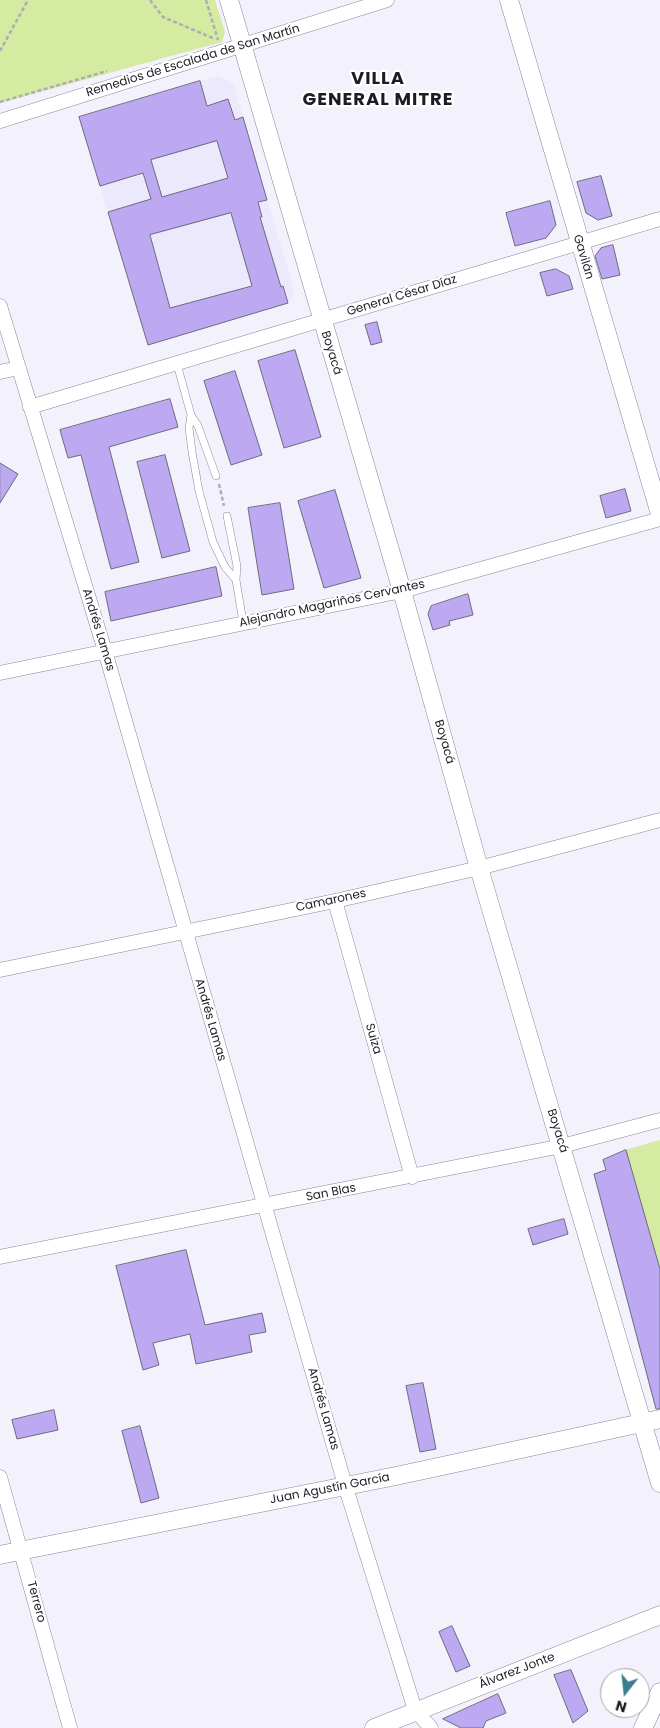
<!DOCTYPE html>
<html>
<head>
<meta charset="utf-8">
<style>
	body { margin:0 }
	#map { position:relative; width:660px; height:1728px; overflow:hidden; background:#f3f1fb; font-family:Poppins,sans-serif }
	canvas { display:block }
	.north { position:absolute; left:600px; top:1668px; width:50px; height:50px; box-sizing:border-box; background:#fff; border:1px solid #a5a4a7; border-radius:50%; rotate:196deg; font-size:14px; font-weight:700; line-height:20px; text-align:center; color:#1d1b24 }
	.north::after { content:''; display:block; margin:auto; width:18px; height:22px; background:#3c7d90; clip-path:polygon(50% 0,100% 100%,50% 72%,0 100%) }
</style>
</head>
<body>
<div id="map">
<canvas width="660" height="1728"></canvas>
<div class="north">N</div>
</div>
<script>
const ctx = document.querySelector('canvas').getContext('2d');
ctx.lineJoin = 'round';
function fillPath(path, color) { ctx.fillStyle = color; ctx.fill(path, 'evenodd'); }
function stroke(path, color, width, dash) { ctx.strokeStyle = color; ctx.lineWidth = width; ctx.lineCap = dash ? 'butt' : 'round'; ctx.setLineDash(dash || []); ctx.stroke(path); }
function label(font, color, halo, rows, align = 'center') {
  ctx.font = font + ' Poppins,sans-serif'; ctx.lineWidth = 4.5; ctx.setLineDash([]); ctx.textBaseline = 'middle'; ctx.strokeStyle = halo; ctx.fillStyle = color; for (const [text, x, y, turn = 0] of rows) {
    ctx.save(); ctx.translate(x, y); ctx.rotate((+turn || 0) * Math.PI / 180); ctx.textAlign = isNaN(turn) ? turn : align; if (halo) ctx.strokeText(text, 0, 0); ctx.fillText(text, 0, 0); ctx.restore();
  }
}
fillPath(new Path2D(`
	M 218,76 L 233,83 L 295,293 L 288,303 L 148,345 L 79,117 Z`), '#ede9fc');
fillPath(new Path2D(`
	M 0,0 L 215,0 L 225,32 L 222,42 L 0,103 Z
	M 660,1140 L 660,1396 L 651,1392 L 594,1174 L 606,1170 L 603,1160 L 625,1150 Z`), '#d5eba1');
const building = new Path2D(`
	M 200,81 L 207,106 L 228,99 L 235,120 L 243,117 L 267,200 L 258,202 L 262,217 L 260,217 L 281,287 L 283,286 L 288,303 L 148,345 L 108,212 L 151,199 L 143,173 L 100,186 L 79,117 ZM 217,141 L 228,178 L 162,197 L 151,160 ZM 231,213 L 252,286 L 170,308 L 150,235 Z
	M 601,176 L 612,216 L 598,220 L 586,213 L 577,182 Z
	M 550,201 L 556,225 L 546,238 L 515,246 L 506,213 Z
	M 613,245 L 620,275 L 602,279 L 595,256 L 601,248 Z
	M 556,269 L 569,276 L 573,289 L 547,296 L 540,273 Z
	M 377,322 L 382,342 L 371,345 L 365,325 Z
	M 295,350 L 321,437 L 284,448 L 258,361 Z
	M 235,371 L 262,455 L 231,465 L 204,381 Z
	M 170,399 L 178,427 L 109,447 L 139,562 L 111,569 L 81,455 L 68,458 L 60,430 Z
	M 165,455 L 190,551 L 162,558 L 137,462 Z
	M 0,463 L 18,474 L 0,503 Z
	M 625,489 L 631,511 L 606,518 L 600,496 Z
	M 335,490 L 361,578 L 324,588 L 298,501 Z
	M 280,503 L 294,589 L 262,595 L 248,508 Z
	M 216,567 L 222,596 L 111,621 L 105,592 Z
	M 468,594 L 473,615 L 449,621 L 450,625 L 433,630 L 428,614 L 431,606 Z
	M 626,1150 L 660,1269 L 660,1409 L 656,1409 L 594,1174 L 606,1170 L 603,1160 Z
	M 564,1219 L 568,1234 L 533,1245 L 528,1229 Z
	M 186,1250 L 205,1325 L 262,1313 L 266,1332 L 249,1335 L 252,1352 L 196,1364 L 190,1334 L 153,1343 L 159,1365 L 143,1370 L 116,1266 Z
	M 423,1383 L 436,1449 L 420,1452 L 406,1386 Z
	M 54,1410 L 58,1430 L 17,1439 L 12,1420 Z
	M 140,1426 L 159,1498 L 141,1503 L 122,1431 Z
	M 452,1626 L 470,1666 L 456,1672 L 439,1632 Z
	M 571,1670 L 588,1711 L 573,1723 L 554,1675 Z
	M 498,1694 L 506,1713 L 486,1721 L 483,1728 L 461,1728 L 443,1719 Z`);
fillPath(building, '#bca9f1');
stroke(building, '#6e6a7f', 1);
const service = new Path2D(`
	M 177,364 L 191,415 L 189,428 L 192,452 L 199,491 L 213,542 L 225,567 L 236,580 L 243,622
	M 191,415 L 198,426 L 216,476
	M 227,516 L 237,566 L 236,580`);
const minor = new Path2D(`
	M 0,121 L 387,0
	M 0,306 L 105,651 L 345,1485 L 415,1710 L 431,1728
	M 0,372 L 19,368
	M 30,407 L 660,219
	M 0,673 L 402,591 L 660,519
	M 335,901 L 412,1177
	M 0,970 L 335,901 L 479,868 L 660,820
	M 0,1257 L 562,1146 L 660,1120
	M 0,1477 L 70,1728`);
const tertiary = new Path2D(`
	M 229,0 L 402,591 L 479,868 L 660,1483
	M 509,0 L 660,514
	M 0,1555 L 396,1476 L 660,1419
	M 374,1728 L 660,1615
	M 643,1728 L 660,1692`);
stroke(service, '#8b869c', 8);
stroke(minor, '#8b869c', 15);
stroke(tertiary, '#8b869c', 19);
stroke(new Path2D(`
	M 150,0 L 163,17 L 215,39
	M 206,0 L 218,40
	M 0,51 L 28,0
	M 0,102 L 107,71
	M 219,484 L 224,506`), '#aeacb6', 2.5, [4, 2.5]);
stroke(service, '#fff', 7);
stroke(minor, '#fff', 14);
stroke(tertiary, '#fff', 18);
label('12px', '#1d1b24', '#fff', [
	["Remedios de Escalada de San Martín",193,61,-17],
	["Gavilán",583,257,73],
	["General César Díaz",402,296,-17],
	["Boyacá",331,353,73],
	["Alejandro Magariños Cervantes",332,604,-12],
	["Andrés Lamas",98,630,73],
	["Boyacá",444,742,74],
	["Camarones",331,901,-12],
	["Andrés Lamas",210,1020,74],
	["Suiza",373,1039,74],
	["Boyacá",557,1131,73],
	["San Blas",331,1193,-11],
	["Andrés Lamas",323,1409,74],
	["Juan Agustín García",330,1489,-11],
	["Terrero",36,1602,75],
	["Álvarez Jonte",517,1671,-21]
]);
ctx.letterSpacing = '1px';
label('bold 18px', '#1d1b24', '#fff', [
	["VILLA",378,79],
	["GENERAL MITRE",378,100]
]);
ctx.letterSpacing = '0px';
</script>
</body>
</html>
